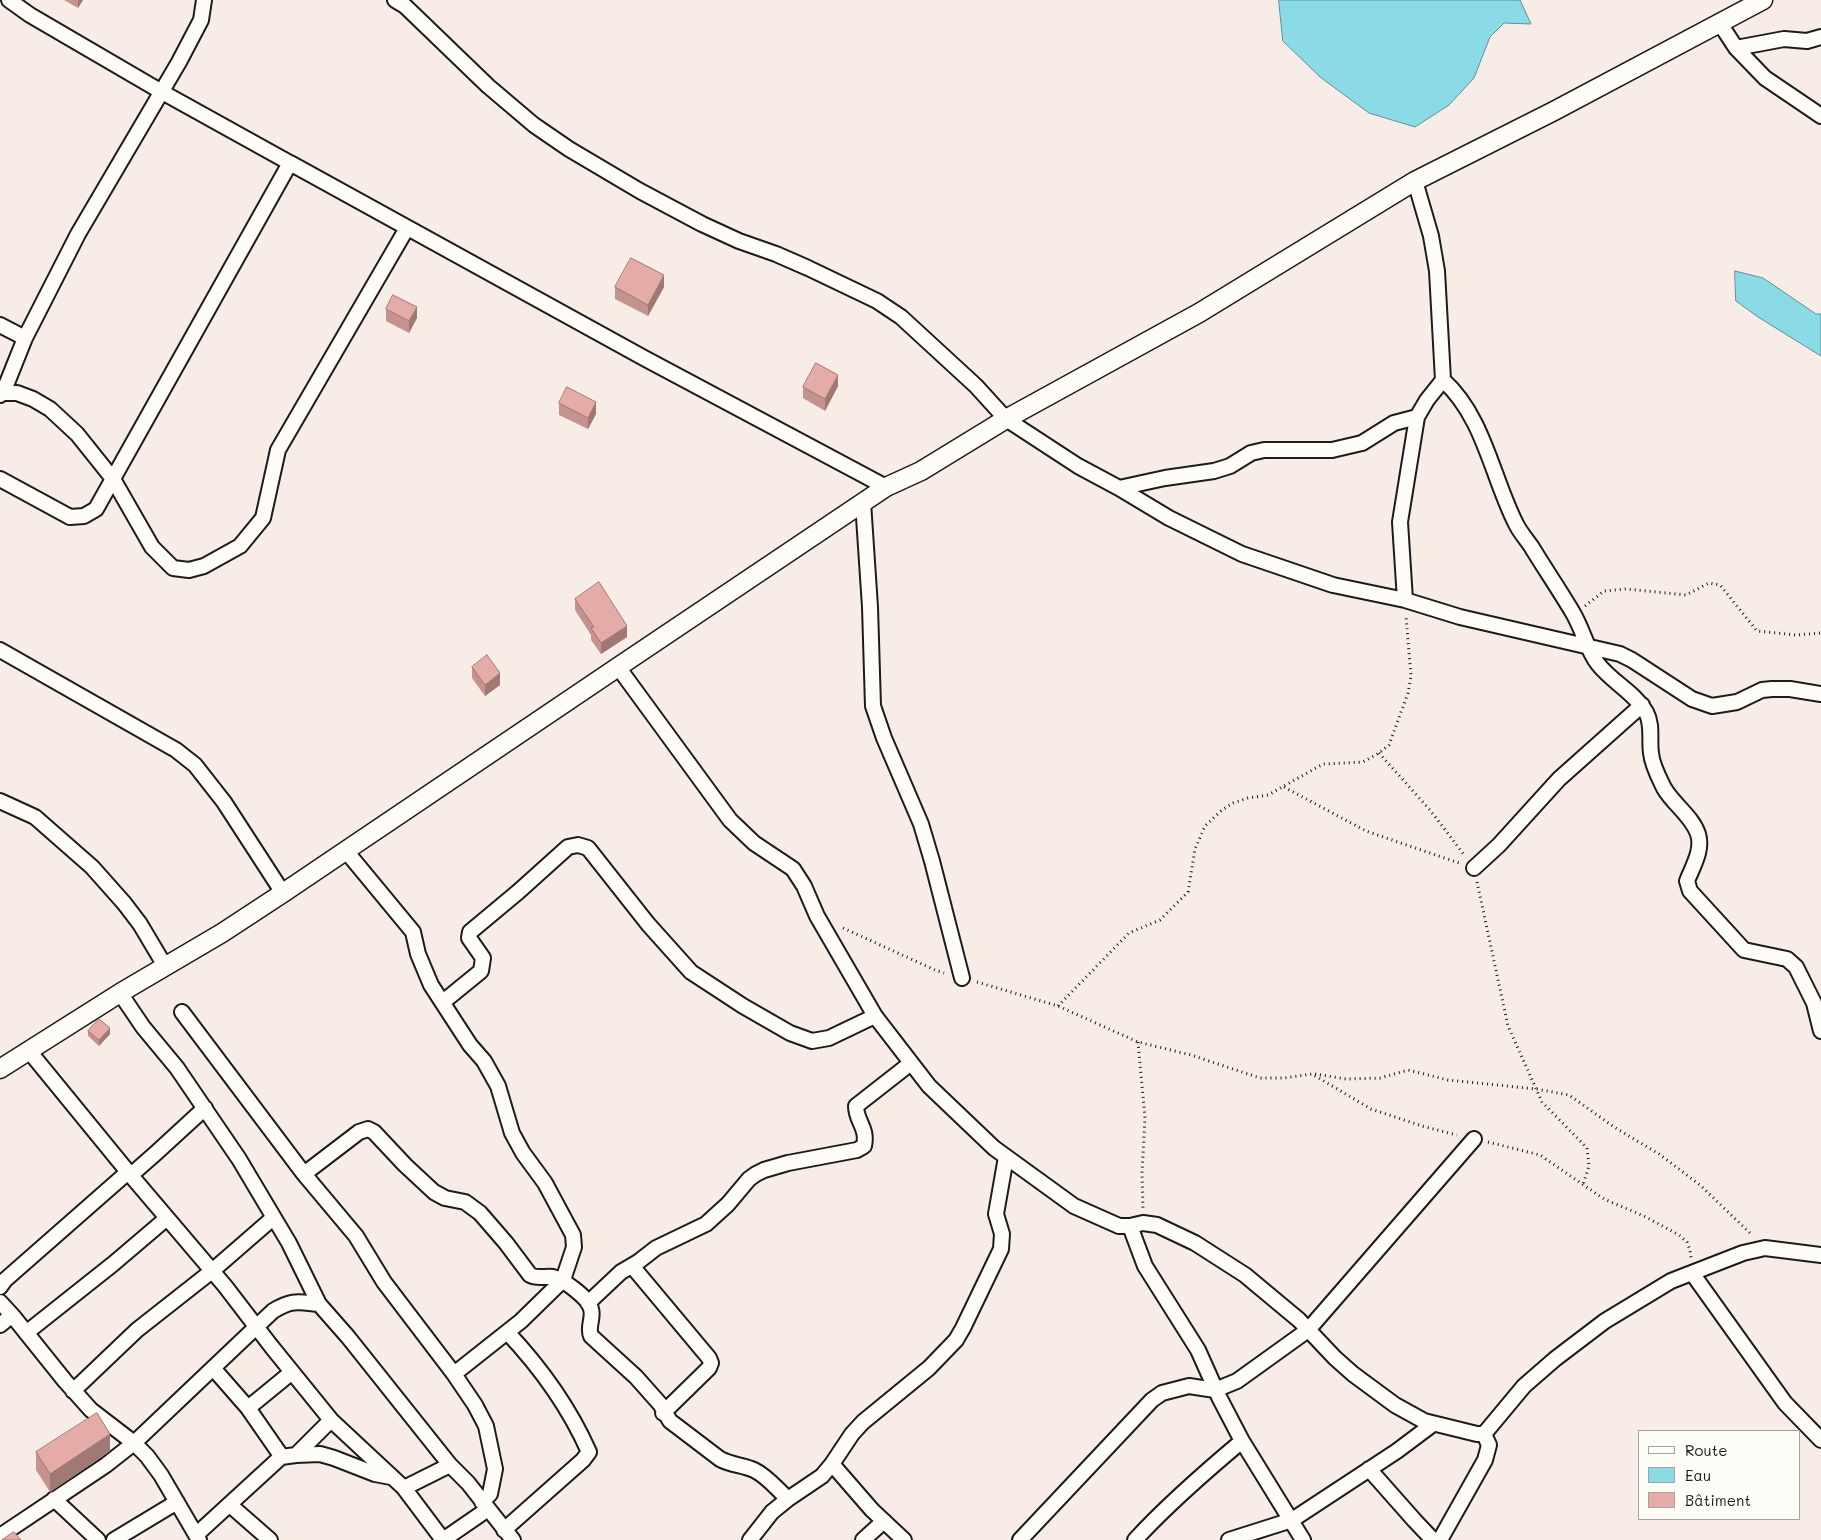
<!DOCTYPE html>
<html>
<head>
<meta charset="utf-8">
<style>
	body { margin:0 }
	#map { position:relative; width:1821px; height:1540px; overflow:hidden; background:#f8ece7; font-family:Mali,sans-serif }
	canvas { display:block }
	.legend { position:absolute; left:1638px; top:1430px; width:162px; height:90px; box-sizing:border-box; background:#fdfcf7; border:1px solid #a3a29f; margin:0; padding:6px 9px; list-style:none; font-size:15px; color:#1c1c1c }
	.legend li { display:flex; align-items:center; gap:10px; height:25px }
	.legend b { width:25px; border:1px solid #a3a29f }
</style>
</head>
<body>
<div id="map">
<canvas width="1821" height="1540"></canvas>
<ul class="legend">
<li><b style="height:6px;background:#fdfcf7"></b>Route</li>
<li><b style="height:14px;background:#8bdbe7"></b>Eau</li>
<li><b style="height:14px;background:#e5aba6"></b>Bâtiment</li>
</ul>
</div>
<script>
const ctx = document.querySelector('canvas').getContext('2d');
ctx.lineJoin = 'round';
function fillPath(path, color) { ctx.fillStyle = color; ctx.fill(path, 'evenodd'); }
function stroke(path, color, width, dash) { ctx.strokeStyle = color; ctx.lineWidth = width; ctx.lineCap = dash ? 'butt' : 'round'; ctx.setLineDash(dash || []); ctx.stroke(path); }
const water = new Path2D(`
	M 1279,0 L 1520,0 L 1531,24 L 1504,23 L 1490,37 L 1474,78 L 1449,105 L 1415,127 L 1369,113 L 1320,77 L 1283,41 Z
	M 1735,271 L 1763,278 L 1816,314 L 1821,314 L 1821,356 L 1758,317 L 1736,301 Z`);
fillPath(water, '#8bdbe7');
stroke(water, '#5f8f96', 1);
const minor = new Path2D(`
	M 395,0 L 405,6 L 488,86 L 534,125 L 569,149 L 640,191 L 702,224 L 739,241 L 776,254 L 808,268 L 877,301 L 901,317 L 976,386 L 1006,419 L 1078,466 L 1119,488 L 1169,518 L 1242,554 L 1333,585 L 1405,600 L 1460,617 L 1620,654 L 1632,660 L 1692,699 L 1712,706 L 1737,702 L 1762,690 L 1772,689 L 1790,689 L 1821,694
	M 1719,22 L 1736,48 L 1765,78 L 1821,116
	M 1736,48 L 1784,39 L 1807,41 L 1821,37
	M 290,163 L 644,358 L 886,487
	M 1415,181 L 1431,236 L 1437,271 L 1443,380 C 1484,417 1492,477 1516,524 C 1520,532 1526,539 1531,546 C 1545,569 1560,591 1573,613 C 1583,630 1587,650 1598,664 C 1612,682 1635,693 1646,712 C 1653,725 1649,739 1651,753 C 1652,765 1659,778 1664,788 C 1673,804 1692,816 1698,834 C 1703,850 1693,866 1687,881 L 1690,891 L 1744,950 L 1787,959 L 1796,967 L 1814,1003 L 1821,1031
	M 0,325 L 25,338
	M 3,393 L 17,393 L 33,399 L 50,409 L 77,434 L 113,479 L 152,547 L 173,568 L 189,570 L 204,566 L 240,546 L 263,518 L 278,450 L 407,228
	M 0,395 L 3,393 L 25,338 L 78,234 L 179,62 L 201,20 L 204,0
	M 0,479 L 70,517 L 84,516 L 96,509 L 290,163 L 162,92 L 30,15 L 9,0
	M 1119,488 L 1165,478 L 1214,471 L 1230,466 L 1251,453 L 1264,450 L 1332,450 L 1362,443 L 1394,423 L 1417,417
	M 863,502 L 870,607 L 873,706 L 884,738 L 921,824 L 932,861 L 962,978
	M 1405,600 L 1400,522 L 1417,417 L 1427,400 L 1443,380
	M 0,650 L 176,750 L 195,765 L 224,802 L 283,893
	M 618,667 L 730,820 L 754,843 L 793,869 L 804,886 L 817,916 L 875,1016 L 929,1086 L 994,1148 L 1074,1206 L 1119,1226 L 1130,1226 L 1143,1223 L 1157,1225 L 1195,1243 L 1245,1275 L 1299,1320 L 1335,1358 L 1353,1374 L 1395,1405 L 1424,1421 L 1477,1434 L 1484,1434 L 1524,1386 L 1555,1359 L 1605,1321 L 1671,1281 L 1743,1253 L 1765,1248 L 1821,1255
	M 0,801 L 35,817 L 92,867 L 124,903 L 140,924 L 165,966
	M 346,851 L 413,932 L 418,954 L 431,985 L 470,1045 L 484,1061 L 498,1086 L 512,1133 L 523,1153 L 545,1183 L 573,1235 L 574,1247 L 563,1280 L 521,1321 L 454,1374
	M 1474,868 L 1499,845 L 1559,779 L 1642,705
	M 120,993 L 143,1027 L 177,1068 L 239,1159 L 289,1243 L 319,1304 L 348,1337 L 450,1465 L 468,1483 L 513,1540
	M 443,1002 L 481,971 L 483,958 L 469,938 L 470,932 L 518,892 L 568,847 L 578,845 L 588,848 L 648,924 L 691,972 L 743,1006 L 790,1033 L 812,1041 L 829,1038 L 875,1016
	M 182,1012 L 304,1174 L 356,1236 L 384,1282 L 454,1374 L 475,1405 L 486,1426 L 495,1469 L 490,1494 L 482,1502
	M 29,1051 L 128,1172 L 225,1286 L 271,1346 L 331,1420 L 404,1488 L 443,1540
	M 304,1174 L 359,1132 L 368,1129 L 374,1132 L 405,1165 L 434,1192 L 445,1198 L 465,1202 L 480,1213 L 506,1243 L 530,1275 C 537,1279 545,1276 553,1277 C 563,1279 589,1298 591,1309 C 594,1318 587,1327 591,1336 L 636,1377 L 660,1404 L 670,1421 L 720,1459 C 731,1465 743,1465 754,1470 C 767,1476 778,1490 788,1499
	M 131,1175 L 156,1153 L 205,1108
	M 1130,1226 L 1145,1266 L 1198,1350 L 1219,1397 L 1242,1441 L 1303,1540
	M 632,1266 L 709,1358 L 711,1363 L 709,1368 L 663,1413
	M 1692,1273 L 1785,1403 L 1821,1440
	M 0,1287 L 5,1280 L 128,1172
	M 0,1302 L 12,1315 L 65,1381 L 91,1410 L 134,1443 L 147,1456 L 161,1475 L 199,1540
	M 588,1303 L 621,1272 L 638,1262 L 656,1248 L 706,1224 L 728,1204 L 749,1179 L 756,1174 L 764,1170 L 788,1163 L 857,1150 L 864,1146 C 868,1127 856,1122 856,1106 L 911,1063
	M 0,1325 L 12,1315
	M 26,1333 L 113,1264 L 167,1218
	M 213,1368 L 248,1408 L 282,1457
	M 73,1391 L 137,1330 L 212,1271 L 273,1218
	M 248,1408 L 292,1372
	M 296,1455 L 331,1420
	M 832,1464 L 872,1510 L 904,1540
	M 1369,1469 L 1415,1521 L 1433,1540
	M 404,1488 L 450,1465
	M 54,1499 L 98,1540
	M 230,1505 L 270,1540
	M 504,1530 L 583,1460 L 589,1452 C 569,1407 541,1368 507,1332
	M 196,1535 L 281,1457 L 296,1455 L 320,1454 L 334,1458 L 375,1474 L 391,1477
	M 0,1536 L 106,1465 L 134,1443 L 273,1311 C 292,1299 299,1302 319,1304
	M 114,1540 L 177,1502
	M 443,1540 L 488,1509
	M 750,1540 L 772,1512 L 788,1499 L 822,1476 L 832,1464 L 852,1434 L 863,1422 L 929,1368 L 956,1340 L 963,1328 L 1001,1249 L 1002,1234 L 996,1214 L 1006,1157
	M 863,1540 L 884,1521
	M 1020,1540 L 1152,1400 L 1162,1393 L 1189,1386 L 1215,1390 L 1237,1381 L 1308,1330 L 1474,1139
	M 1135,1540 C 1168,1504 1205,1472 1242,1441
	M 1229,1540 L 1292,1520 L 1397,1451 L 1433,1424
	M 1440,1540 L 1485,1460 L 1489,1445 L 1484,1434`);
const tertiary = new Path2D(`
	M 0,1069 L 120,993 L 222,933 L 283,893 L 618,667 L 886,487 L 921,471 L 1006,419 L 1199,313 L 1415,181 L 1554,111 L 1763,0`);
stroke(minor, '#1c1c1c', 18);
stroke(tertiary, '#1c1c1c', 21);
stroke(new Path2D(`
	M 1585,606 L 1604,591 L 1626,589 L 1686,595 L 1709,583 L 1720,585 L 1757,631 L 1796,635 L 1821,633
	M 1379,753 L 1430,810 L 1465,856
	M 1284,787 L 1366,831 L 1462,864
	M 1477,882 L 1508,1026 L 1542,1102 L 1587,1148 L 1589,1166 L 1583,1185
	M 843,928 L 935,970 L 944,973
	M 977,982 L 1058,1006 L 1138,1042 L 1191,1055 L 1260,1078 L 1284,1078 L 1312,1074 L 1371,1109 L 1422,1126 L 1457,1135
	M 1058,1006 L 1129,933 L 1160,920 L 1188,892 L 1195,849 L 1205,826 L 1222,810 L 1233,803 L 1248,798 L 1268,795 L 1323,764 L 1363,762 L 1379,753 L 1389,745 L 1408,693 L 1411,676 L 1406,616
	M 1138,1042 L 1145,1118 L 1142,1173 L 1143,1209
	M 1315,1074 L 1346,1079 L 1380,1078 L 1408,1070 L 1448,1080 L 1536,1089 L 1569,1095 L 1614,1127 L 1659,1154 L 1700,1185 L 1752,1235
	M 1488,1142 L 1540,1155 L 1604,1199 L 1646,1217 L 1679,1235 L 1687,1242 L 1690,1250 L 1691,1258`), '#1c1c1c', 3, [1, 4]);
stroke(minor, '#fdfcf7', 14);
stroke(tertiary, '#fdfcf7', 18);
fillPath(new Path2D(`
	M 64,0 L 83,0 L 78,8 Z
	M 615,287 L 664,287 L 648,316 L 615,299 Z
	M 386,309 L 417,318 L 409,333 L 386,321 Z
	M 838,386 L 825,411 L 803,398 L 803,387 Z
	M 559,403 L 596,414 L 588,429 L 559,415 Z
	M 575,599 L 627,637 L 601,654 L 591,640 L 591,635 L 575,610 Z
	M 472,667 L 500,685 L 485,696 L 472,678 Z
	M 88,1031 L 110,1034 L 99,1046 L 88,1036 Z
	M 110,1451 L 50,1492 L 36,1470 L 36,1452 Z`), '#c5938f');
fillPath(new Path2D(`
	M 78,0 L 83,0 L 78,8 Z
	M 664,275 L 664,287 L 648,316 L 648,305 Z
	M 417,307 L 417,318 L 409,333 L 409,321 Z
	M 838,375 L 838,386 L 825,411 L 825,399 Z
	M 596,402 L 596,414 L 588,429 L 588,418 Z
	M 627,626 L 627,637 L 601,654 L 601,643 Z
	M 500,673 L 500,685 L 485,696 L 485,685 Z
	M 110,1028 L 110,1034 L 99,1046 L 99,1040 Z
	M 110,1434 L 110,1451 L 50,1492 L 50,1474 Z`), '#a07874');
const building = new Path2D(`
	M 631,258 L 664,275 L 648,305 L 615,287 Z
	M 393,295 L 417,307 L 409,321 L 386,309 Z
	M 816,363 L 838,375 L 825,399 L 803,387 Z
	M 567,387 L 596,402 L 588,418 L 559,403 Z
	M 599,582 L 627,626 L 601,643 L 591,628 L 594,627 L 575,599 Z
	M 487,655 L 500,673 L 485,685 L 472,667 Z
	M 99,1019 L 110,1028 L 99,1040 L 88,1031 Z
	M 97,1413 L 110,1434 L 50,1474 L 36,1452 Z
	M 14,1532 L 21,1540 L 2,1540 Z`);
fillPath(building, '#e5aba6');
stroke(building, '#a07874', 1);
</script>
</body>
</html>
